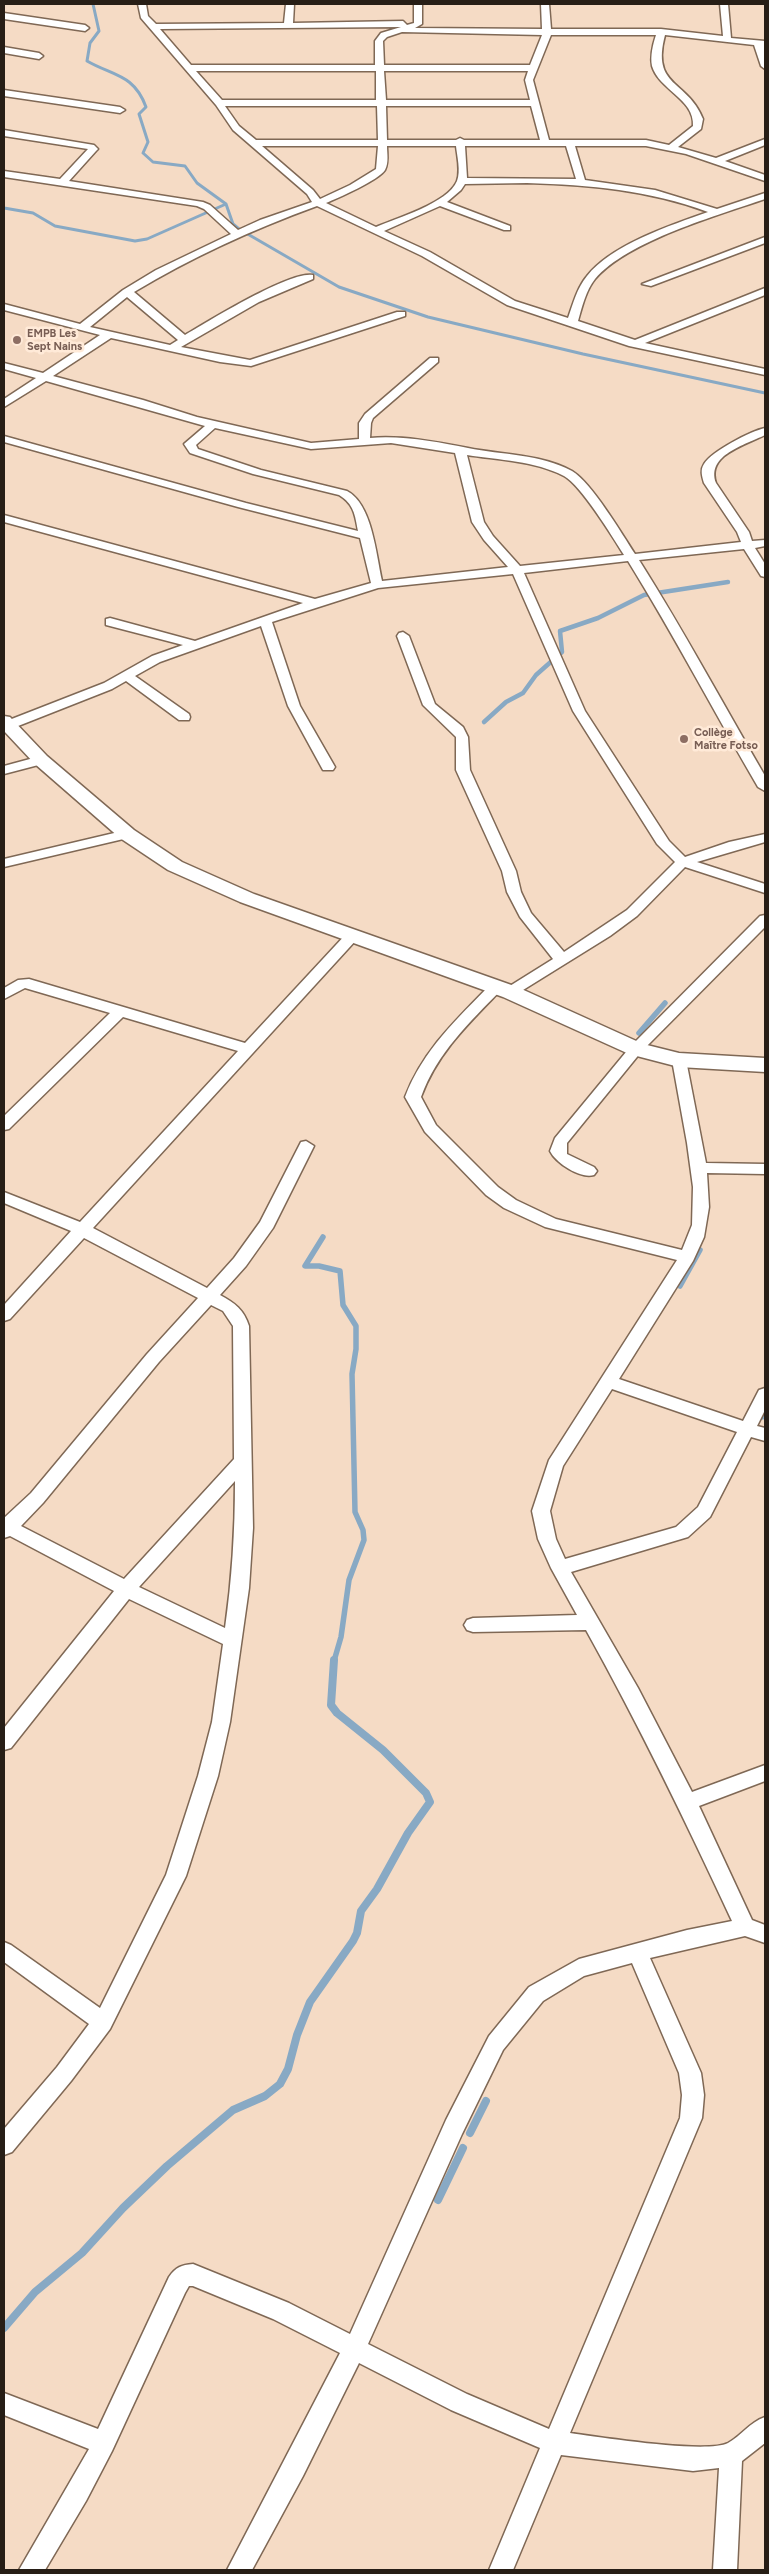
<!DOCTYPE html>
<html>
<head>
<meta charset="utf-8">
<style>
	body { margin:0 }
	#map { position:relative; width:769px; height:2574px; overflow:hidden; background:#f5dbc5; font-family:Figtree,sans-serif }
	canvas { display:block }
	.frame { position:absolute; inset:0; border:5px solid #271e16; pointer-events:none }
</style>
</head>
<body>
<div id="map">
<canvas width="769" height="2574"></canvas>
<div class="frame"></div>
</div>
<script>
const ctx = document.querySelector('canvas').getContext('2d');
ctx.lineJoin = 'round';
function stroke(path, color, width, dash) { ctx.strokeStyle = color; ctx.lineWidth = width; ctx.lineCap = dash ? 'butt' : 'round'; ctx.setLineDash(dash || []); ctx.stroke(path); }
function fillPath(path, color) { ctx.fillStyle = color; ctx.fill(path, 'evenodd'); }
function label(font, color, halo, rows, align = 'center') {
  ctx.font = font + ' Figtree,sans-serif'; ctx.lineWidth = 5; ctx.setLineDash([]); ctx.textBaseline = 'middle'; ctx.strokeStyle = halo; ctx.fillStyle = color; for (const [text, x, y, turn = 0] of rows) {
    ctx.save(); ctx.translate(x, y); ctx.rotate((+turn || 0) * Math.PI / 180); ctx.textAlign = isNaN(turn) ? turn : align; if (halo) ctx.strokeText(text, 0, 0); ctx.fillText(text, 0, 0); ctx.restore();
  }
}
stroke(new Path2D(`
	M 93,4 L 99,31 L 90,43 L 87,61 C 113,76 134,74 146,107 L 139,114 L 148,142 L 143,153 L 153,162 L 185,166 L 197,183 L 226,204 L 233,224 L 239,229 L 339,287 L 428,317 L 583,354 L 765,393
	M 4,208 L 33,213 L 55,226 L 135,241 L 147,239 L 226,204`), '#88a9c4', 3);
stroke(new Path2D(`
	M 484,722 L 506,702 L 523,693 L 536,675 L 562,652 L 560,631 L 598,618 L 644,595 L 728,582`), '#88a9c4', 4.5);
stroke(new Path2D(`
	M 639,1033 L 665,1003
	M 323,1237 L 305,1266 L 319,1266 L 340,1271 L 343,1305 L 356,1326 L 356,1349 L 352,1374 L 355,1512 L 363,1530 L 364,1540 L 349,1580 L 341,1637 L 334,1661
	M 680,1286 L 700,1250
	M 762,1417 L 765,1411`), '#88a9c4', 5.5);
stroke(new Path2D(`
	M 470,2133 L 486,2101
	M 438,2200 L 463,2148
	M 4,2328 L 35,2292 L 82,2253 L 123,2208 L 167,2166 L 233,2110 L 265,2096 L 280,2084 L 288,2069 L 297,2035 L 310,2002 L 353,1941 L 357,1933 L 361,1911 L 377,1889 L 408,1833 L 430,1802 L 426,1793 L 383,1750 L 337,1713 L 331,1705 L 334,1660`), '#88a9c4', 8);
const street = new Path2D(`
	M 138,4 L 146,4 L 148,16 L 156,24 L 284,23 L 286,4 L 294,4 L 293,23 L 403,21 L 407,25 L 414,23 L 414,4 L 422,4 L 422,24 L 415,28 L 542,29 L 541,4 L 549,4 L 551,29 L 661,29 L 723,36 L 720,4 L 728,4 L 731,38 L 765,41 L 765,69 L 761,66 L 754,45 L 665,35 C 651,88 687,79 703,119 L 701,129 L 678,147 L 716,158 L 765,139 L 765,145 L 725,161 L 765,175 L 765,181 L 686,154 L 646,146 L 575,146 L 585,180 L 655,190 L 717,209 L 765,193 L 765,199 C 719,215 627,241 595,279 C 586,290 582,307 578,321 L 635,340 L 765,288 L 765,295 L 645,343 L 765,369 L 765,375 L 629,346 L 507,305 L 422,256 L 317,206 C 254,229 192,257 134,292 L 185,335 C 207,322 291,270 313,275 L 313,279 L 259,302 L 181,347 L 250,360 L 397,312 L 405,312 L 405,316 L 251,366 L 220,362 L 111,338 L 53,376 L 143,400 L 197,417 L 311,443 L 359,439 L 359,423 L 365,414 L 430,358 L 438,358 L 438,362 L 373,418 L 371,423 L 370,438 C 401,435 438,442 468,448 C 502,455 541,454 572,471 C 591,482 622,534 635,554 L 741,542 L 737,532 L 704,483 C 702,476 700,470 704,464 C 712,451 751,431 765,428 L 765,435 C 745,445 706,455 716,483 L 749,532 L 752,541 L 765,540 L 765,546 L 755,548 L 765,564 L 765,577 L 761,576 L 744,549 L 639,560 C 684,631 723,704 765,776 L 765,791 L 758,787 C 714,712 674,635 628,561 L 524,573 L 585,711 L 669,841 L 685,857 L 729,842 L 765,834 L 765,842 L 697,862 L 765,884 L 765,893 L 685,867 L 637,916 L 610,936 L 515,995 L 505,995 L 503,992 L 505,989 L 553,959 L 520,917 L 507,892 L 502,871 L 456,770 L 456,737 L 423,705 L 397,636 L 399,633 L 403,632 L 409,636 L 435,704 L 463,727 L 468,737 L 470,770 L 516,871 L 521,892 L 531,913 L 564,952 L 627,910 L 675,862 L 657,844 L 573,711 L 513,574 L 378,588 L 272,622 L 300,706 L 335,767 L 333,770 L 323,770 L 288,706 L 261,626 L 160,662 L 135,676 L 189,714 L 190,717 L 189,720 L 179,720 L 126,681 L 112,689 L 13,728 L 4,728 L 4,722 L 104,683 L 152,656 L 183,645 L 106,625 L 106,619 L 110,618 L 195,641 L 303,603 L 4,522 L 4,515 L 315,599 L 371,583 L 360,538 L 238,507 L 4,442 L 4,436 L 246,503 L 358,531 C 355,515 354,504 339,495 L 253,474 L 190,453 L 184,444 L 205,426 L 46,381 L 4,407 L 4,399 L 36,378 L 4,369 L 4,363 L 43,373 L 100,335 L 4,310 L 4,304 L 80,324 L 123,290 L 156,270 L 231,234 L 204,209 L 197,206 L 4,177 L 4,171 L 60,179 L 88,149 L 4,136 L 4,130 L 94,145 L 98,149 L 96,151 L 69,181 L 203,202 L 210,205 L 238,230 L 260,220 L 312,202 L 307,194 L 233,130 L 216,105 L 141,18 ZM 401,27 L 381,33 L 375,41 L 375,65 L 191,65 L 160,29 ZM 402,32 L 542,35 L 530,65 L 384,65 L 383,41 L 387,37 ZM 551,35 L 656,35 C 653,44 650,56 652,66 C 659,90 695,99 693,126 L 669,145 L 646,140 L 549,140 L 533,80 ZM 196,71 L 376,71 L 376,100 L 222,100 ZM 384,71 L 528,71 L 525,80 L 530,100 L 386,100 ZM 225,106 L 377,106 L 378,140 L 256,140 L 239,126 ZM 386,106 L 531,106 L 540,140 L 464,140 L 460,138 L 456,140 L 387,140 ZM 262,146 L 378,146 L 376,169 L 350,185 L 320,199 L 313,190 ZM 387,146 L 456,146 C 457,156 461,171 457,181 C 448,203 397,218 376,227 L 326,203 C 338,198 379,180 385,170 C 389,162 387,154 387,146 ZM 465,146 L 566,146 L 576,179 L 467,178 ZM 527,183 C 590,185 649,190 708,212 C 671,225 611,245 587,276 C 577,288 573,304 568,318 L 515,301 L 430,252 L 384,231 L 440,206 L 504,230 L 510,230 L 510,226 L 447,202 L 461,190 L 465,184 ZM 127,297 L 178,340 L 170,345 L 90,327 ZM 215,428 L 311,449 L 391,443 L 455,453 L 472,522 L 484,540 L 508,567 L 382,581 C 376,554 372,504 347,491 L 261,470 L 198,449 L 196,445 ZM 467,455 C 499,460 535,461 564,476 C 581,485 612,536 624,555 L 520,566 L 493,536 L 484,522 Z
	M 4,13 L 85,25 L 89,28 L 85,31 L 4,19 Z
	M 4,47 L 39,53 L 43,56 L 39,59 L 4,53 Z
	M 4,90 L 120,107 L 125,110 L 120,113 L 4,96 Z
	M 765,237 L 765,243 L 651,286 L 642,284 Z
	M 41,756 L 48,760 L 46,763 L 4,774 L 4,766 Z
	M 127,830 L 132,831 L 134,834 L 132,837 L 4,867 L 4,859 Z
	M 765,915 L 765,927 L 641,1052 L 567,1143 L 567,1154 L 594,1167 L 597,1171 L 594,1175 C 580,1179 556,1163 550,1151 L 555,1138 L 631,1046 L 760,916 Z
	M 353,931 L 360,935 L 358,938 L 93,1228 L 207,1288 L 234,1258 L 260,1222 L 301,1142 L 306,1141 L 314,1146 L 273,1228 L 246,1266 L 220,1295 C 235,1303 244,1310 249,1326 L 253,1528 L 249,1588 L 230,1722 L 218,1776 L 186,1876 L 110,2029 L 71,2081 L 12,2152 L 4,2155 L 4,2129 L 57,2067 L 89,2024 L 4,1962 L 4,1942 L 11,1945 L 100,2008 L 166,1875 L 198,1776 L 212,1722 L 223,1644 L 129,1599 L 11,1748 L 4,1750 L 4,1728 L 114,1591 L 10,1536 L 4,1538 L 4,1518 L 31,1493 L 147,1354 L 198,1298 L 84,1238 L 10,1319 L 4,1321 L 4,1305 L 71,1231 L 4,1203 L 4,1192 L 80,1222 L 238,1051 L 123,1017 L 9,1129 L 4,1130 L 4,1116 L 110,1013 L 25,988 L 4,999 L 4,988 L 18,980 L 29,979 L 245,1043 L 348,932 ZM 211,1305 L 223,1311 L 233,1326 L 234,1459 L 124,1579 L 21,1526 L 43,1503 L 159,1362 ZM 235,1481 C 235,1531 232,1579 225,1628 L 139,1587 Z
	M 496,982 L 501,984 L 503,987 L 501,990 C 469,1023 437,1053 421,1097 L 436,1125 L 498,1187 L 516,1200 L 556,1219 L 682,1250 L 692,1225 L 693,1187 L 687,1143 L 672,1060 L 679,1055 L 686,1060 L 706,1163 L 765,1164 L 765,1174 L 707,1173 L 709,1207 L 704,1237 L 693,1261 L 619,1379 L 743,1421 L 759,1390 L 765,1388 L 765,1410 L 757,1426 L 765,1428 L 765,1441 L 751,1437 L 710,1517 L 688,1537 L 571,1572 L 638,1688 L 692,1792 L 765,1765 L 765,1781 L 699,1806 L 752,1920 L 765,1925 L 765,1943 L 745,1936 L 650,1958 L 701,2073 L 704,2095 L 702,2118 L 570,2433 C 599,2437 706,2454 728,2443 C 741,2436 750,2422 765,2417 L 765,2443 L 742,2461 L 737,2570 L 713,2570 L 719,2468 L 693,2471 L 561,2455 L 513,2570 L 489,2570 L 540,2448 L 451,2410 L 359,2363 L 303,2476 L 252,2570 L 227,2570 L 340,2353 L 273,2319 L 193,2286 L 189,2286 L 185,2293 L 112,2451 L 86,2501 L 45,2570 L 19,2570 L 89,2449 L 4,2415 L 4,2393 L 98,2429 L 169,2277 C 176,2267 181,2265 193,2264 L 289,2303 L 350,2334 L 446,2120 L 489,2036 L 529,1987 L 579,1959 L 687,1930 L 732,1921 C 686,1822 639,1725 586,1630 L 473,1632 L 467,1630 L 464,1625 L 467,1620 L 473,1618 L 577,1615 L 551,1568 L 538,1539 L 532,1511 L 549,1460 L 677,1260 L 545,1227 L 504,1208 L 486,1195 L 425,1132 L 405,1097 C 423,1050 457,1019 491,984 ZM 612,1389 L 737,1432 L 698,1507 L 676,1527 L 565,1559 L 556,1539 L 550,1511 L 563,1466 ZM 632,1963 L 679,2073 L 682,2095 L 680,2118 L 549,2429 L 467,2394 L 368,2344 L 462,2134 L 503,2050 L 543,2001 L 584,1976 Z`);
const secondary = new Path2D(`
	M 4,716 L 10,717 L 47,756 L 134,830 L 182,862 L 254,894 L 517,987 L 643,1044 L 679,1053 L 765,1058 L 765,1072 L 679,1067 L 629,1054 L 503,997 L 240,902 L 168,870 L 120,838 L 35,764 L 4,731 Z`);
stroke(street, '#7f6855', 3);
stroke(secondary, '#7f6855', 3);
fillPath(street, '#fff');
fillPath(secondary, '#fff');
for (const [x, y, r, color] of [
	[17,340,5,"#8d6e63"],
	[684,739,5,"#8d6e63"]
]) { const dot = new Path2D(); dot.arc(x, y, r, 0, 2 * Math.PI); ctx.fillStyle = color; ctx.fill(dot); stroke(dot, '#ffead8', 2); }
label('bold 11px', '#785e54', '#ffead8', [
	["EMPB Les",27,334],
	["Sept Nains",27,347],
	["Collège",694,733],
	["Maître Fotso",694,746]
], 'left');
</script>
</body>
</html>
